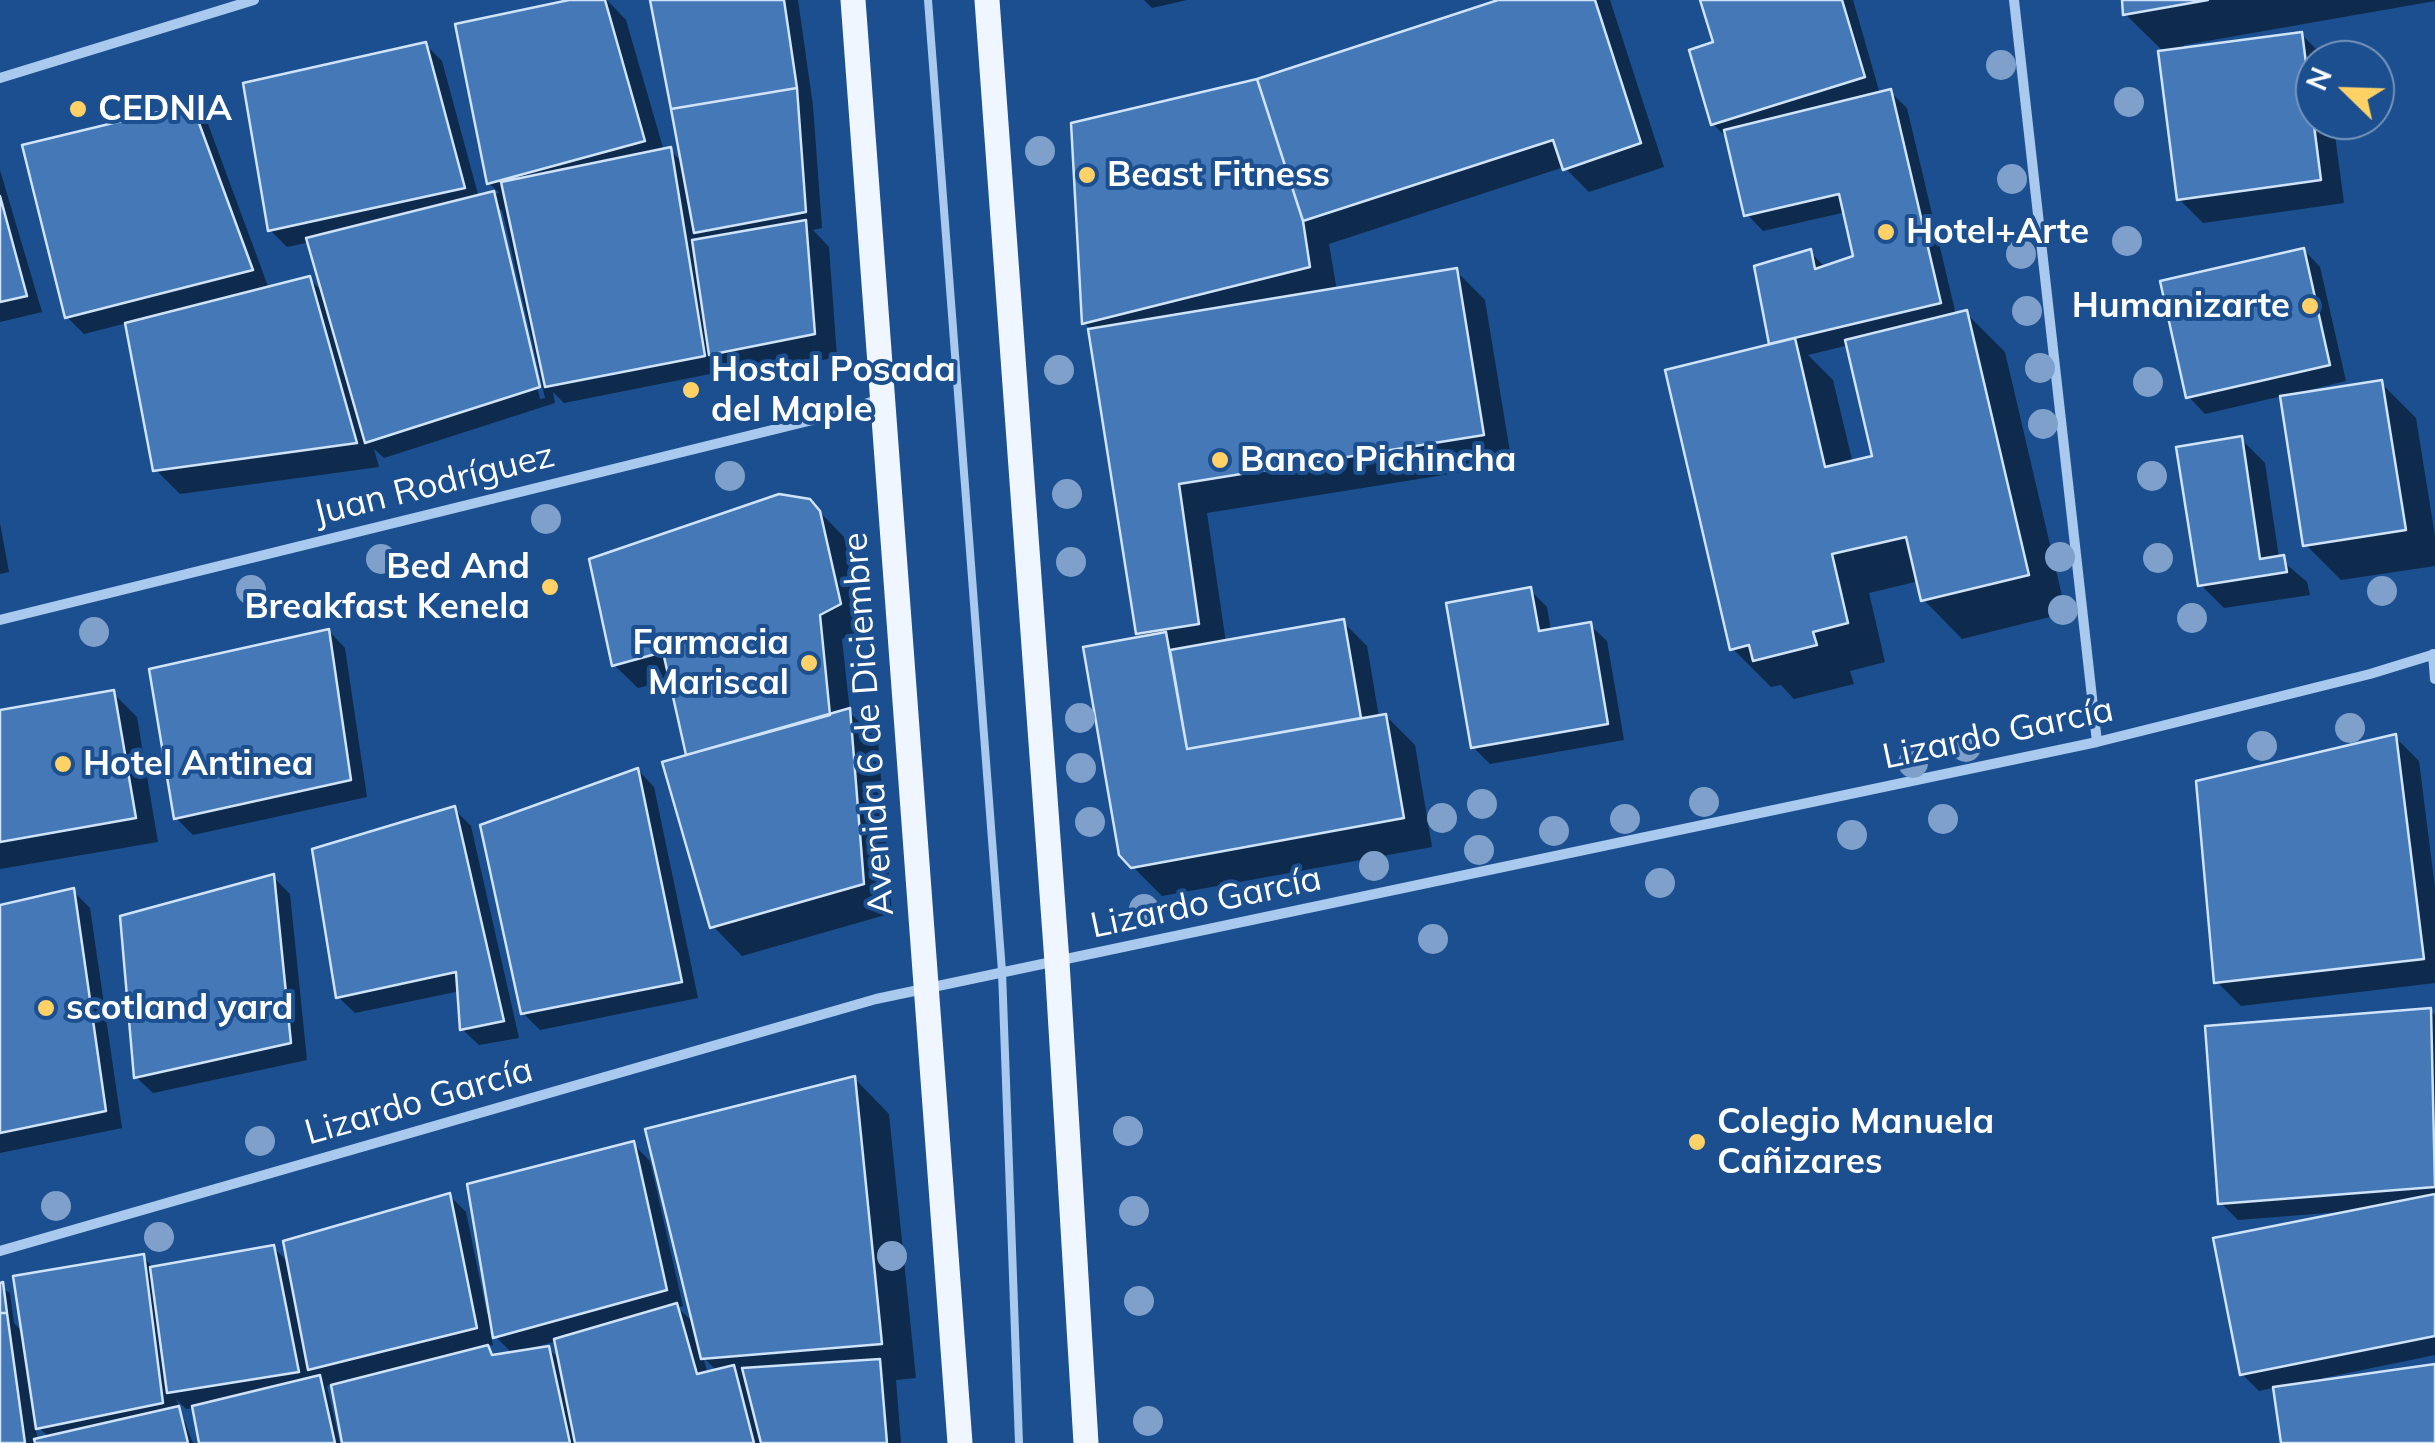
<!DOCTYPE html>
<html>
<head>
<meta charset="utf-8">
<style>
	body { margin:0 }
	#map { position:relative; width:2435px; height:1443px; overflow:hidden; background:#1b4f8f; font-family:Mulish,sans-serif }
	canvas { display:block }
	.north { position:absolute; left:2295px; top:40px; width:100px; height:100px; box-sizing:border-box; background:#1b4f8f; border:2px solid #7695bc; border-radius:50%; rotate:293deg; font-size:28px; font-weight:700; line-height:40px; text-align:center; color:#fff }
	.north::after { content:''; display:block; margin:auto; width:35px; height:45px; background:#ffd166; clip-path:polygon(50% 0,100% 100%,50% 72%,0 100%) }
</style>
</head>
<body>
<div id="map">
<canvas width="2435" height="1443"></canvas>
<div class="north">N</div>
</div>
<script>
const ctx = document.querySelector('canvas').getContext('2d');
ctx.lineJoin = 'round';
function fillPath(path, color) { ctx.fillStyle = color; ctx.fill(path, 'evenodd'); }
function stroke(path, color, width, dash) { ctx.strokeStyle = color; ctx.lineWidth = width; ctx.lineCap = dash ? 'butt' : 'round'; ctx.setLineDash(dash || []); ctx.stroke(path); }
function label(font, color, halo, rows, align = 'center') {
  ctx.font = font + ' Mulish,sans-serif'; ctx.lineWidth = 8; ctx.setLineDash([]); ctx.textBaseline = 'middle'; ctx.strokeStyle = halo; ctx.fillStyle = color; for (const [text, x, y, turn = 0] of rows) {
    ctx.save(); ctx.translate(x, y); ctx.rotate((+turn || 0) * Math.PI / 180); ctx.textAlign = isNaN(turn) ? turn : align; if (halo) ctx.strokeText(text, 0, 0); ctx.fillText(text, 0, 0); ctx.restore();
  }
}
fillPath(new Path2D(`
	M 581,0 L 607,0 L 626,20 L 664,151 L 670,150 L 683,163 L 652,0 L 798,0 L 813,106 L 822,228 L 813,230 L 829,247 L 837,357 L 735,378 L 719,361 L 720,372 L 564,403 L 553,392 L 555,403 L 384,458 L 374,449 L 379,467 L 180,494 L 156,470 L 127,323 L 84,334 L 67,317 L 191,107 L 208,124 L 269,289 L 310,279 L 325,294 L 310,242 L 287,247 L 270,230 L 425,44 L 442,61 L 479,198 L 499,193 L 489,183 ZM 496,210 L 502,210 L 545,398 L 540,399 Z
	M 1144,0 L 1187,0 L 1152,8 Z
	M 1506,0 L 1610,0 L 1664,167 L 1589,192 L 1564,167 L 1329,244 L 1337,291 L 1456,271 L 1485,300 L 1512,464 L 1207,513 L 1226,643 L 1343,622 L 1367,646 L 1379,717 L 1386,716 L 1415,745 L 1432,847 L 1162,896 L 1132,866 L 1143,639 L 1138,633 L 1090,329 L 1085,323 L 1258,81 Z
	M 1703,0 L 1853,0 L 1880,94 L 1890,92 L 1907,108 L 1956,315 L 1966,313 L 2005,352 L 2066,613 L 1962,639 L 1924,600 L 1919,581 L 1869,593 L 1885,662 L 1850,671 L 1854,684 L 1794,699 L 1781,685 L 1771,687 L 1732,648 L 1772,343 L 1810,252 L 1826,268 L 1856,257 L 1846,212 L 1763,231 L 1747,214 L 1729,140 L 1713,124 L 1716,43 ZM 1849,345 L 1875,458 L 1853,464 L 1833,380 L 1808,355 Z
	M 2125,0 L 2435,0 L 2435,1 L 2184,45 L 2184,50 L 2301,34 L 2325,58 L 2315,60 L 2315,120 L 2333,120 L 2344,203 L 2203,223 L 2179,199 L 2164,52 L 2125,14 Z
	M 0,170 L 42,312 L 0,322 Z
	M 2304,250 L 2320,267 L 2346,381 L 2305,391 L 2306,395 L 2381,383 L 2416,418 L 2435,536 L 2435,566 L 2341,580 L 2306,545 L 2282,396 L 2205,414 L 2189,397 Z
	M 2241,439 L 2265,463 L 2279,558 L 2307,582 L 2310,595 L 2224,608 L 2200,584 Z
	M 809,501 L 844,537 L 864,628 L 842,639 L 850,713 L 878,740 L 892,913 L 742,956 L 713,926 L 691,757 L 671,680 L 638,688 L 614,665 Z
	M 0,523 L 9,572 L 0,574 Z
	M 1530,590 L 1547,607 L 1551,631 L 1590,625 L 1607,641 L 1624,740 L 1490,764 L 1473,747 Z
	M 329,631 L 345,648 L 367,797 L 193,835 L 176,818 Z
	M 113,693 L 137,717 L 158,842 L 0,869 L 0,713 Z
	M 2395,737 L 2419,761 L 2435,888 L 2435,983 L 2241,1006 L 2217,982 Z
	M 638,770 L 654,787 L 698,998 L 540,1030 L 523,1013 Z
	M 454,809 L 471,826 L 519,1038 L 479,1045 L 462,1029 L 460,991 L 355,1013 L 338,997 Z
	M 273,877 L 290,894 L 307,1060 L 153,1093 L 136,1077 Z
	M 73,891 L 90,908 L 122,1128 L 0,1153 L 0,908 Z
	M 2430,1011 L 2435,1015 L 2435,1355 L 2323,1378 L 2324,1382 L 2435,1366 L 2435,1443 L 2283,1443 L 2276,1387 L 2259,1391 L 2242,1374 L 2339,1212 L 2238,1220 L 2221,1203 Z
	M 854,1078 L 889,1114 L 916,1378 L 896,1380 L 901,1443 L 344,1443 L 333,1384 L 327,1386 L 340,1443 L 202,1443 L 195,1408 L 186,1409 L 176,1399 L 193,1443 L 0,1443 L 0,1286 L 10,1293 L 14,1323 L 24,1334 L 143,1257 L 155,1269 L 273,1247 L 290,1264 L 449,1195 L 466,1212 L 487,1314 L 491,1313 L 633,1144 L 650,1161 L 683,1306 L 678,1308 L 696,1325 ZM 490,1331 L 513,1354 L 497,1357 L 486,1346 L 493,1345 ZM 557,1341 L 561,1361 L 549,1349 L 531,1352 L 531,1348 ZM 703,1357 L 718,1372 L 708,1374 ZM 35,1424 L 50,1438 L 38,1441 Z`), '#0007');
const building = new Path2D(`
	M 569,0 L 605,0 L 645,141 L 487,184 L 455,24 Z
	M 650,0 L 784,0 L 797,88 L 671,109 Z
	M 1498,0 L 1595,0 L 1641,143 L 1563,170 L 1553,140 L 1303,221 L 1257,79 Z
	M 1700,0 L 1842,0 L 1865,77 L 1711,125 L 1689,50 L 1713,42 Z
	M 2122,0 L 2208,0 L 2123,15 Z
	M 2302,32 L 2321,180 L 2177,200 L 2158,51 Z
	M 426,42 L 465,188 L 268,231 L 243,83 Z
	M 1257,79 L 1303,221 L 1310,267 L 1082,324 L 1071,123 Z
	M 797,88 L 806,212 L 694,233 L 671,109 Z
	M 1891,89 L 1941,303 L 1769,344 L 1754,266 L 1811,249 L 1815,269 L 1853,256 L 1839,194 L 1744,216 L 1724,130 Z
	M 192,104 L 253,270 L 65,318 L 22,145 Z
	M 671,147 L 705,356 L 545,387 L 501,182 Z
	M 494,191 L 540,387 L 365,443 L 306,238 Z
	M 0,196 L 27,296 L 0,302 Z
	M 806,220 L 815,334 L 709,355 L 692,240 Z
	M 2304,248 L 2330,365 L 2186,398 L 2160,281 Z
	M 1457,268 L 1484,435 L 1179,484 L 1199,624 L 1136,634 L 1088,329 Z
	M 310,276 L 357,443 L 153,471 L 125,323 Z
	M 1967,310 L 2029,575 L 1921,601 L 1906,537 L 1832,554 L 1848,623 L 1813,632 L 1817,645 L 1753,661 L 1749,645 L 1730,650 L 1665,370 L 1795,338 L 1825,467 L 1872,456 L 1845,340 Z
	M 2382,380 L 2406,530 L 2303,546 L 2280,396 Z
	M 2242,436 L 2260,559 L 2284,555 L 2287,572 L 2198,586 L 2176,447 Z
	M 779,494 L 810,499 L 820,511 L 841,604 L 820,615 L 830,715 L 686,755 L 663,652 L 612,666 L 589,559 Z
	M 1531,587 L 1539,631 L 1591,622 L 1608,724 L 1471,748 L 1446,603 Z
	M 1344,619 L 1361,718 L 1187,749 L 1170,650 Z
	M 329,629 L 351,780 L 174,819 L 149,669 Z
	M 1166,632 L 1187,749 L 1386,714 L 1404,818 L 1131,868 L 1119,855 L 1083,647 Z
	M 114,690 L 136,818 L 0,842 L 0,710 Z
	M 850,708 L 864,884 L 710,928 L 662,762 Z
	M 2396,734 L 2424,959 L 2214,983 L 2196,781 Z
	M 638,768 L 682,982 L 521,1014 L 480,825 Z
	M 455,806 L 504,1021 L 460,1030 L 456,972 L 336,998 L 312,849 Z
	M 274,874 L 291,1043 L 134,1078 L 120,916 Z
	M 74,888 L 106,1111 L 0,1133 L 0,905 Z
	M 2431,1008 L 2435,1187 L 2218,1204 L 2205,1026 Z
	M 855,1076 L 882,1344 L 701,1359 L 645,1129 Z
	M 634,1141 L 667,1290 L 493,1338 L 467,1184 Z
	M 450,1193 L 477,1328 L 308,1370 L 283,1241 Z
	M 2435,1194 L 2435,1336 L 2240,1375 L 2213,1238 Z
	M 274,1245 L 299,1372 L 167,1393 L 150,1267 Z
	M 144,1254 L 163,1403 L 36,1429 L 13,1276 Z
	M 3,1282 L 7,1313 L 0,1313 L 0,1283 Z
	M 677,1303 L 697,1374 L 734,1365 L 754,1443 L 575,1443 L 554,1339 Z
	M 0,1313 L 7,1313 L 25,1443 L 0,1443 Z
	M 488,1345 L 492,1355 L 549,1346 L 570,1443 L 342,1443 L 331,1385 Z
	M 880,1359 L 887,1443 L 761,1443 L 742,1368 Z
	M 2435,1364 L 2435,1443 L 2281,1443 L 2273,1387 Z
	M 320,1375 L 335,1443 L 199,1443 L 192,1406 Z
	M 179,1406 L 188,1443 L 35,1443 L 34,1439 Z`);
fillPath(building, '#4478b7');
stroke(building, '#cfe3fa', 2.5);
stroke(new Path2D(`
	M 928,0 L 1002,971 L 1019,1443`), '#a9c9ee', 8);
stroke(new Path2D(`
	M 2014,0 L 2097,742
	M 0,78 L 254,0
	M 0,620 L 833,415 L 880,399
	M 2433,654 L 2435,679
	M 0,1251 L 876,999 L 2097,742 L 2370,674 L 2435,654`), '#a9c9ee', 10);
stroke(new Path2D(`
	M 853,0 L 960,1443
	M 987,0 L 1057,962 L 1086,1443`), '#f0f6ff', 25);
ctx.fillStyle = '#7ea0ca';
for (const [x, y] of [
	[2001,65],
	[2129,102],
	[1040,151],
	[2012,179],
	[2127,241],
	[2021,254],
	[2027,311],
	[2040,368],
	[1059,370],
	[2148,382],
	[2043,424],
	[730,476],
	[2152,476],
	[1067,494],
	[546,519],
	[2060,557],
	[2158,558],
	[381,559],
	[1071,562],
	[251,590],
	[2382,591],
	[2063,610],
	[2192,618],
	[94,632],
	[1080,718],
	[2350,728],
	[2262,746],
	[1966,747],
	[1913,763],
	[1081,768],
	[1704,802],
	[1482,804],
	[1442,818],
	[1625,819],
	[1943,819],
	[1090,822],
	[1554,831],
	[1852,835],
	[1479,850],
	[1374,866],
	[1660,883],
	[1144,909],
	[1433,939],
	[1128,1131],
	[260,1141],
	[56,1206],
	[1134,1211],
	[159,1237],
	[892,1256],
	[1139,1301],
	[1148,1421]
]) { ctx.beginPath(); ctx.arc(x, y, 15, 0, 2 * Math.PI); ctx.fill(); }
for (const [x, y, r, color] of [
	[78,109,10,"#ffd166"],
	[1087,175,10,"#ffd166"],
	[1886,232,10,"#ffd166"],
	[2310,306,10,"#ffd166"],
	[691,390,10,"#ffd166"],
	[1220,460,10,"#ffd166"],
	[550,587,10,"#ffd166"],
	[809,663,10,"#ffd166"],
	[63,764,10,"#ffd166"],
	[46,1008,10,"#ffd166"],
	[1697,1142,10,"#ffd166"]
]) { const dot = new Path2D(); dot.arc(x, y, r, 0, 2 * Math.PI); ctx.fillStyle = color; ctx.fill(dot); stroke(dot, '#1b4f8f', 4); }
label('bold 35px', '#fff', '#1b4f8f', [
	["CEDNIA",98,109],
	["Beast Fitness",1107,175],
	["Hotel+Arte",1906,232],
	["Humanizarte",2290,306,"right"],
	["Hostal Posada",711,370],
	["del Maple",711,410],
	["Banco Pichincha",1240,460],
	["Bed And",530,567,"right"],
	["Breakfast Kenela",530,607,"right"],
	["Farmacia",789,643,"right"],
	["Mariscal",789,683,"right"],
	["Hotel Antinea",83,764],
	["scotland yard",66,1008],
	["Colegio Manuela",1717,1122],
	["Cañizares",1717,1162]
], 'left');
label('35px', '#fff', '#1b4f8f', [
	["Juan Rodríguez",434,485,-14],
	["Avenida 6 de Diciembre",869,724,-94],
	["Lizardo García",1998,734,-12],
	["Lizardo García",1206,903,-12],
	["Lizardo García",419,1102,-16]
]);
</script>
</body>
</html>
